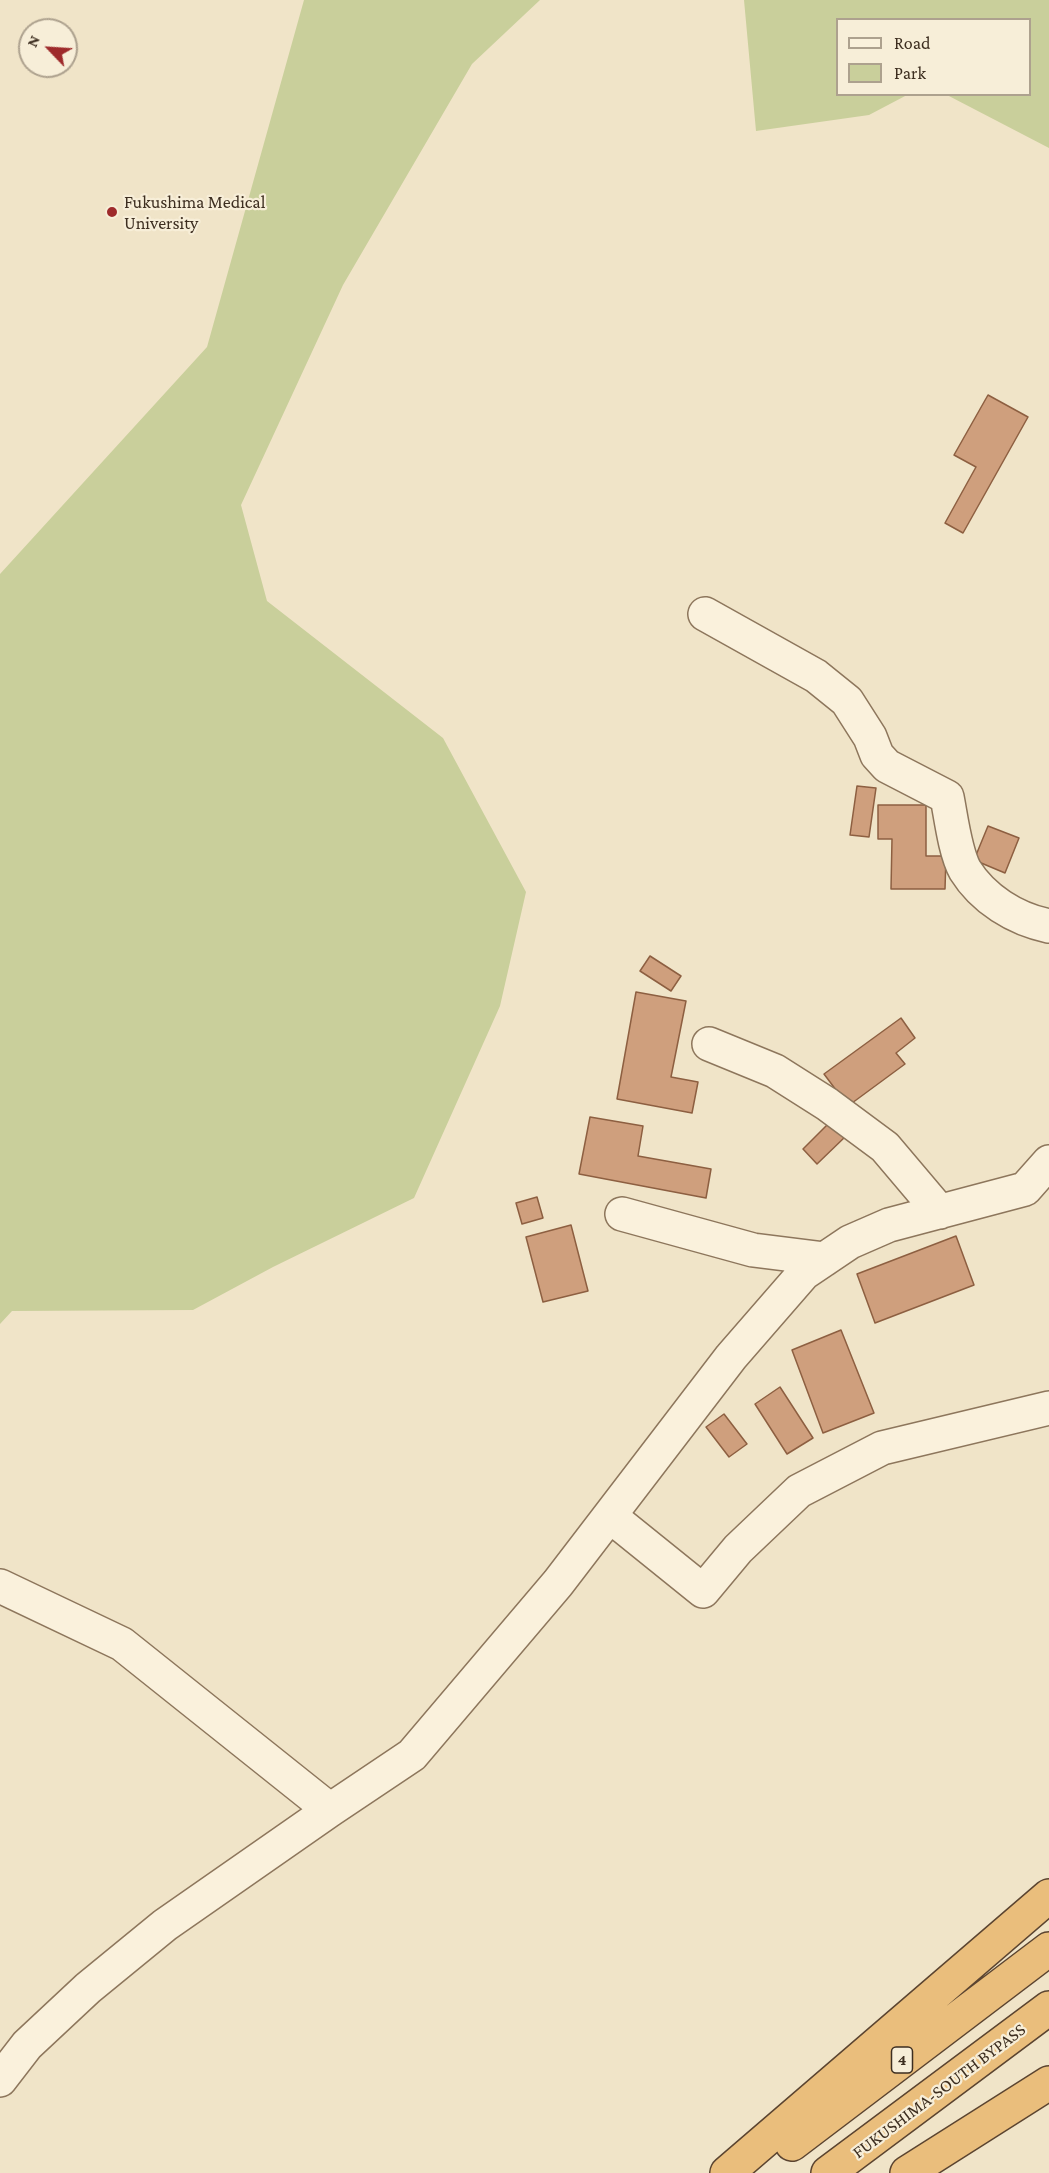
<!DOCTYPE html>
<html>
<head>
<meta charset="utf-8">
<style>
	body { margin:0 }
	#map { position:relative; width:1049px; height:2173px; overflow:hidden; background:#f0e4c8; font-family:"Crimson Pro",serif }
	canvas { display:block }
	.legend { position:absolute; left:836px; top:18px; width:195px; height:78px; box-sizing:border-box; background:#f7eed8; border:2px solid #ada18e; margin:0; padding:8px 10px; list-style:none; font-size:18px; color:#3d2e20 }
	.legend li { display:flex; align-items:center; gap:12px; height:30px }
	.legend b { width:30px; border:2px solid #ada18e }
	.north { position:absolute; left:18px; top:18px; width:60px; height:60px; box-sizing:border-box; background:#f7eed8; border:2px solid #ada18e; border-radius:50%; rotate:295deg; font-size:16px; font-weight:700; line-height:24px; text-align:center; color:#3d2e20 }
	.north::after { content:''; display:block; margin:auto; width:21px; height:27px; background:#9e2a2b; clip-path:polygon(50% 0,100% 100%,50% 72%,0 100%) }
</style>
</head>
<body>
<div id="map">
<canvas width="1049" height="2173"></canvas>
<ul class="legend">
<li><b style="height:8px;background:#faf1dc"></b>Road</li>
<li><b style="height:16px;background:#c9cf9b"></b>Park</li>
</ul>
<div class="north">N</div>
</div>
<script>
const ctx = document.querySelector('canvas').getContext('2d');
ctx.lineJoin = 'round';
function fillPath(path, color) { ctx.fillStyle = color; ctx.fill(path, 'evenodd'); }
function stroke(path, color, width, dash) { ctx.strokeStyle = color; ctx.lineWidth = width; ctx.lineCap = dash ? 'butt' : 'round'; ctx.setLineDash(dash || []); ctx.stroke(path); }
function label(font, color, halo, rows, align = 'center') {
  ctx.font = font + ' "Crimson Pro",serif'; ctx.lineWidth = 4.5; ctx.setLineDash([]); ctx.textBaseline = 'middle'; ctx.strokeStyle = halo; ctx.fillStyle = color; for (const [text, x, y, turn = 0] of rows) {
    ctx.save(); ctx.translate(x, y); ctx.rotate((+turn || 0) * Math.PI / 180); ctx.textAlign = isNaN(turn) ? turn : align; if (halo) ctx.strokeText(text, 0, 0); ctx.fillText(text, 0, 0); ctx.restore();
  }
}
fillPath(new Path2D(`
	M 304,0 L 540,0 L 472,64 L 343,285 L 241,505 L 267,601 L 443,738 L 526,892 L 500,1006 L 414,1198 L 273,1267 L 193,1310 L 12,1311 L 0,1324 L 0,574 L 207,347 Z
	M 744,0 L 1049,0 L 1049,148 L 947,95 L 1030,94 L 1030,20 L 838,20 L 838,94 L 907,95 L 869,115 L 756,131 Z`), '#c9cf9b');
const building = new Path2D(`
	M 988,395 L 1028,417 L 963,533 L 945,523 L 976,467 L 954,455 Z
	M 857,786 L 876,788 L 869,837 L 850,835 Z
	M 878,805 L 926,805 L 926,856 L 946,856 L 945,889 L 891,889 L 892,839 L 878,839 Z
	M 988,826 L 1019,838 L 1005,873 L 974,860 Z
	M 650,956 L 681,976 L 671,991 L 640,971 Z
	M 636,992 L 686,1001 L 671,1077 L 698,1082 L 692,1113 L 617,1099 Z
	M 901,1018 L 915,1038 L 896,1053 L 905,1064 L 848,1106 L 824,1074 Z
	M 590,1117 L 643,1126 L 638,1156 L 711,1169 L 706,1198 L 579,1174 Z
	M 831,1121 L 846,1136 L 817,1164 L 803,1149 Z
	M 537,1197 L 543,1218 L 522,1224 L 516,1203 Z
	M 571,1225 L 588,1291 L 543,1302 L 526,1237 Z
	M 956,1236 L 974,1285 L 875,1323 L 857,1274 Z
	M 841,1330 L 874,1413 L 823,1433 L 792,1350 Z
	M 780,1387 L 813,1438 L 787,1454 L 755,1404 Z
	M 724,1414 L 747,1444 L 729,1457 L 706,1427 Z`);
fillPath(building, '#cf9f7d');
stroke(building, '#8d5f41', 1.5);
const minor = new Path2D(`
	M 705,614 L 816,676 L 847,701 L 870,737 L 877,755 L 887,766 L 947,797 C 951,817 955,852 965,870 C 983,899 1015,919 1049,926
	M 709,1044 L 775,1071 L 827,1104 L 885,1147 L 940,1212
	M 622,1214 L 753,1250 L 825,1259
	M 610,1516 L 703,1591 L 738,1549 L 799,1491 L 882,1448 L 1049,1408
	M 0,1586 L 122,1644 L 330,1810
	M 0,2080 L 27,2045 L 88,1988 L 165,1925 L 330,1810 L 412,1755 L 558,1583 L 731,1357 L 804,1273 L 850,1242 L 889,1225 L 1025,1189 L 1049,1162`);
const trunk = new Path2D(`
	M 792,2144 L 1049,1949
	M 727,2173 L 1049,1896
	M 828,2173 L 1049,2008
	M 907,2173 L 1049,2083`);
stroke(minor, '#8d765c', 36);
stroke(trunk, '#5b4430', 36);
stroke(minor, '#faf1dc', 33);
stroke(trunk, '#eabe7c', 33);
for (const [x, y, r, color] of [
	[112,212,6,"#9e2a2b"]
]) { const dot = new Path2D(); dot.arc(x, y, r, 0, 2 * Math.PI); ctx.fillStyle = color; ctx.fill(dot); stroke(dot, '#f7eed8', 2); }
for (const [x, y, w] of [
	[902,2060,21]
]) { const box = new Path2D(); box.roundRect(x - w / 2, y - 13, w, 26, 4.5); ctx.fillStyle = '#f7eed8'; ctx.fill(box); stroke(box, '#3d2e20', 1.5); }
label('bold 16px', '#3d2e20', null, [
	["4",902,2060]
]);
label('18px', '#3d2e20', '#f7eed8', [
	["Fukushima Medical",124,202],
	["University",124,223]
], 'left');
label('18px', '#3d2e20', '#f7eed8', [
	["FUKUSHIMA-SOUTH BYPASS",939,2091,-37]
]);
</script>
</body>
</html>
